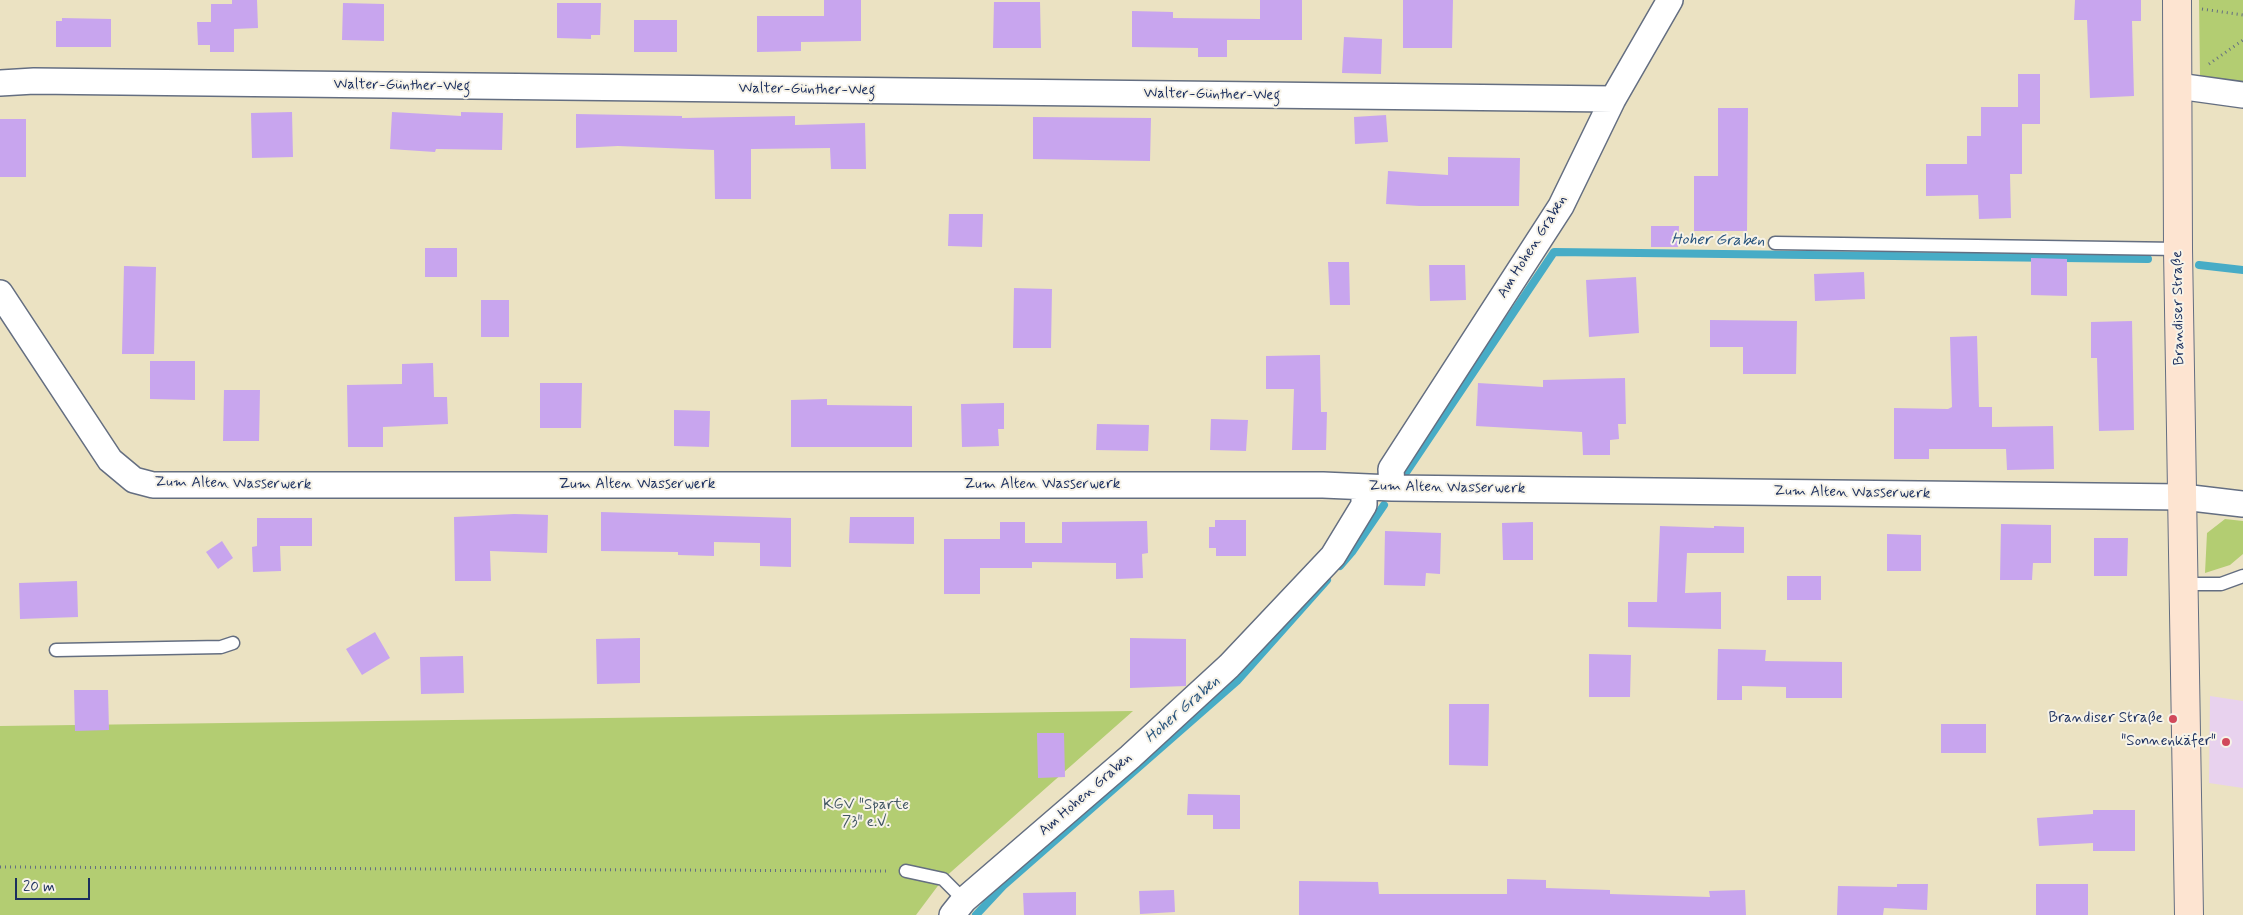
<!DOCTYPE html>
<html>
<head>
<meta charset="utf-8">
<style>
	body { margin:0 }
	#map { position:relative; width:2243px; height:915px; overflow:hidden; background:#ebe2c2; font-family:Mynerve,sans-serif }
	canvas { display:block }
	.scale { position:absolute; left:15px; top:878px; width:75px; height:22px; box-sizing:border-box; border:2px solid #1b2f5e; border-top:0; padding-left:6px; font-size:15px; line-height:18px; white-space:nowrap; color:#1b2f5e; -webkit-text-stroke:4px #f7f3e8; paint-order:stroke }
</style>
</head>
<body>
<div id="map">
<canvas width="2243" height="915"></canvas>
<div class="scale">20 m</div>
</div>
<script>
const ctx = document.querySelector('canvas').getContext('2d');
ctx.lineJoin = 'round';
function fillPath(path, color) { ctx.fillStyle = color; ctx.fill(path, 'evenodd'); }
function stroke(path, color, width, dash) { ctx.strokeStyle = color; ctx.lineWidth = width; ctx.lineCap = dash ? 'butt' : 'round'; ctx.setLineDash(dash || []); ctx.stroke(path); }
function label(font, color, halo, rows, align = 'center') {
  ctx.font = font + ' Mynerve,sans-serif'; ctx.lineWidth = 4; ctx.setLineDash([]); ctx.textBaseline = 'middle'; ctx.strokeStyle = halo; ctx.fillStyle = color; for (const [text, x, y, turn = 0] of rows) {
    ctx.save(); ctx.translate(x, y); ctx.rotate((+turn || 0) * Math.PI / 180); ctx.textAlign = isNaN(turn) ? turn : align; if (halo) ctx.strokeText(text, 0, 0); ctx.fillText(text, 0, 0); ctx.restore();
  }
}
fillPath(new Path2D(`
	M 2210,696 L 2243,701 L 2243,788 L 2209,783 Z`), '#e8d2ee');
fillPath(new Path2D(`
	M 2199,0 L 2243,0 L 2243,85 L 2200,78 Z
	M 2225,519 L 2243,521 L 2243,554 L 2230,565 L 2205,573 L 2207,533 Z
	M 1133,711 L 943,879 L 916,915 L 0,915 L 0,726 Z`), '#b3cd72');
stroke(new Path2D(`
	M 2199,265 L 2243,270
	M 1405,474 L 1554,252 L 2148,259
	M 1340,566 L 1352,552 L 1384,505
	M 976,915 L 1003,886 L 1237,681 L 1327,580`), '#47acc6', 8);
fillPath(new Path2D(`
	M 232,0 L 257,0 L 258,28 L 234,29 L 234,52 L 210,52 L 210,45 L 198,45 L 197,22 L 211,22 L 211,4 L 232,4 Z
	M 824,0 L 861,0 L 861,41 L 801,42 L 801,51 L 757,52 L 757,16 L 824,16 Z
	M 1260,0 L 1302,0 L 1302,40 L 1227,40 L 1227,57 L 1198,57 L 1198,48 L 1132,47 L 1132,11 L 1173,12 L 1173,18 L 1260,19 Z
	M 1403,0 L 1453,0 L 1452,48 L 1403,48 Z
	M 2075,0 L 2141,0 L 2141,21 L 2132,21 L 2134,96 L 2090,98 L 2087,20 L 2074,20 Z
	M 994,2 L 1040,2 L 1041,48 L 993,48 Z
	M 343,3 L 384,4 L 384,41 L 342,40 Z
	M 557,3 L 601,3 L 600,35 L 591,35 L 591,39 L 557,38 Z
	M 62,18 L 111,19 L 111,47 L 56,47 L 56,21 L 62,21 Z
	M 634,20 L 677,20 L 677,52 L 634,52 Z
	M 1344,37 L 1382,39 L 1381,74 L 1342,73 Z
	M 2018,74 L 2040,74 L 2040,124 L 2022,124 L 2022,174 L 2010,174 L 2011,218 L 1979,219 L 1978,195 L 1926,196 L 1926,164 L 1967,164 L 1967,136 L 1981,136 L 1981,107 L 2018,107 Z
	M 1718,108 L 1748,108 L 1747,231 L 1694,231 L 1694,176 L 1718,176 Z
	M 292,112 L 293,157 L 252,158 L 251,113 Z
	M 392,112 L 461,116 L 461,112 L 503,113 L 502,150 L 436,149 L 435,152 L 390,149 Z
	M 576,114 L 682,116 L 682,118 L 795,116 L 795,125 L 865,123 L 866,169 L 831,169 L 830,148 L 751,149 L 751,199 L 715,199 L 714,150 L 618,146 L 576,148 Z
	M 1386,115 L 1388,142 L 1355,144 L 1354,117 Z
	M 1033,117 L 1151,118 L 1150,161 L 1033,159 Z
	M 0,119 L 26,119 L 26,177 L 0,177 Z
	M 1448,157 L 1520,158 L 1519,206 L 1419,206 L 1386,204 L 1388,171 L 1448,175 Z
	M 949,214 L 983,214 L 982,247 L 948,246 Z
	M 1651,226 L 1679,226 L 1678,247 L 1651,247 Z
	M 425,248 L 457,248 L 457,277 L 425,277 Z
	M 2031,258 L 2067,259 L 2067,296 L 2031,295 Z
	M 1328,262 L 1349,262 L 1350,305 L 1330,305 Z
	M 1429,265 L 1465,265 L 1466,300 L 1430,301 Z
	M 124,266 L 156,267 L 154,354 L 122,354 Z
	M 1864,272 L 1865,299 L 1815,301 L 1814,274 Z
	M 1636,277 L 1639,333 L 1589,337 L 1586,280 Z
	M 1014,288 L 1052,289 L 1051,348 L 1013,348 Z
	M 481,300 L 509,300 L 509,337 L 481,337 Z
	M 1710,320 L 1797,321 L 1796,374 L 1743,374 L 1743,347 L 1710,347 Z
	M 2132,321 L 2134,430 L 2099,431 L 2097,358 L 2091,358 L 2091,322 Z
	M 1977,336 L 1979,407 L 1992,407 L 1992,427 L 2053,426 L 2054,469 L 2007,470 L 2006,449 L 1929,449 L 1929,459 L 1894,459 L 1894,408 L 1948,409 L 1952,407 L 1950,337 Z
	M 1320,355 L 1321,412 L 1327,412 L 1326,450 L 1292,450 L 1294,389 L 1266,389 L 1266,356 Z
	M 150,361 L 195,361 L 195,400 L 150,399 Z
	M 433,363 L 434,397 L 447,397 L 448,424 L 383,427 L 383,447 L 348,447 L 347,385 L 402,384 L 402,364 Z
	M 1625,378 L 1626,424 L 1618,424 L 1619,439 L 1610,440 L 1610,455 L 1583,455 L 1582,432 L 1476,426 L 1478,383 L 1543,387 L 1543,380 Z
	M 540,383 L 582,383 L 581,428 L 540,428 Z
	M 224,390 L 260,390 L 259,441 L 223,441 Z
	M 827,399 L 827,405 L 912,406 L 912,447 L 791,447 L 791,400 Z
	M 1004,403 L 1004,429 L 998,429 L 999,446 L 962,447 L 961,404 Z
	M 674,410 L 710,411 L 709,447 L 674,446 Z
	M 1211,419 L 1248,420 L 1246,451 L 1210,450 Z
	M 1097,424 L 1149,425 L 1148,451 L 1096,450 Z
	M 601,512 L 791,518 L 791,567 L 760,566 L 760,543 L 714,542 L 714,556 L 678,555 L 678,552 L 601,551 Z
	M 514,514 L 548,515 L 547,553 L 490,551 L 491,581 L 455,581 L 454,517 Z
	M 850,517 L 914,517 L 914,544 L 849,543 Z
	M 257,518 L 312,518 L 312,546 L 280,546 L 281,571 L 253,572 L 252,547 L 257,546 Z
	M 1215,520 L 1246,520 L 1246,556 L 1216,556 L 1216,548 L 1209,548 L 1209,527 L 1215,527 Z
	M 1147,521 L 1148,553 L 1142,554 L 1143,578 L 1116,579 L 1116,563 L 1032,562 L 1032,568 L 980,568 L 980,594 L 944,594 L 944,539 L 1000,539 L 1000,522 L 1025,522 L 1025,543 L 1062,543 L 1062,522 Z
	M 1533,522 L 1533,560 L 1503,560 L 1502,523 Z
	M 2001,524 L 2051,525 L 2051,563 L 2033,563 L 2032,580 L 2000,580 Z
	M 1660,526 L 1714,528 L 1714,526 L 1744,527 L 1744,553 L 1687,553 L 1685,593 L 1721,592 L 1721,629 L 1628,627 L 1628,602 L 1657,602 Z
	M 1385,531 L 1441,533 L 1440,574 L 1426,573 L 1425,586 L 1384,585 Z
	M 1887,534 L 1921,535 L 1921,571 L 1887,571 Z
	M 2094,538 L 2128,538 L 2127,576 L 2094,576 Z
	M 222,541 L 233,558 L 218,569 L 206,552 Z
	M 1787,576 L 1821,576 L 1821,600 L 1787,600 Z
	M 77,581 L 78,617 L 20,619 L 19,583 Z
	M 375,632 L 390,658 L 362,675 L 346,649 Z
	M 640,638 L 640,683 L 597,684 L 596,639 Z
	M 1130,638 L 1186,639 L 1186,686 L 1130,688 Z
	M 1718,649 L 1766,650 L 1765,661 L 1842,662 L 1842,698 L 1786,698 L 1786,687 L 1742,686 L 1742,700 L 1717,700 Z
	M 1589,654 L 1631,655 L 1630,697 L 1589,697 Z
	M 463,656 L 464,693 L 421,694 L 420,657 Z
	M 74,690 L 108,690 L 109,730 L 75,731 Z
	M 1449,704 L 1489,704 L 1488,766 L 1449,765 Z
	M 1941,724 L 1986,724 L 1986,753 L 1941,753 Z
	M 1037,733 L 1064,733 L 1065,777 L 1038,778 Z
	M 1188,794 L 1240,795 L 1240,829 L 1213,829 L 1213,815 L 1187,815 Z
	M 2093,810 L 2135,810 L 2135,851 L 2093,851 L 2093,843 L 2039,846 L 2037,818 L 2093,814 Z
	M 1507,879 L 1546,880 L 1546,888 L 1610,890 L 1610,894 L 1710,897 L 1709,891 L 1745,890 L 1746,915 L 1299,915 L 1299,881 L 1378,882 L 1379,894 L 1507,894 Z
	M 1897,884 L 1928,884 L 1927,910 L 1884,908 L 1883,915 L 1837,915 L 1838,886 L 1897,887 Z
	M 2036,884 L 2088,884 L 2088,915 L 2036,915 Z
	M 1174,890 L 1175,912 L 1140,914 L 1139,891 Z
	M 1076,892 L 1076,915 L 1024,915 L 1023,893 Z`), '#c8a5ee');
const lane = new Path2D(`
	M 1775,243 L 2178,249
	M 2184,584 L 2221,584 L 2243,576
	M 56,650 L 221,647 L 233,643
	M 906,871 L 943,879 L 964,900`);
const street = new Path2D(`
	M 0,83 L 34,81 L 1613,99
	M 2178,86 L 2243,95
	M 0,293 L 110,460 L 134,480 L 153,485 L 1323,485 L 1392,488 L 2183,497 L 2243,504
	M 1392,488 L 1391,469 L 1561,206 L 1613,99 L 1670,0
	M 952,915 L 964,900 L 1130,757 L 1229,666 L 1333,556 L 1364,505 L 1364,487`);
const secondary = new Path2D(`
	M 2177,0 L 2178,249 L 2189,915`);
stroke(lane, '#646e81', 15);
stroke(street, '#646e81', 28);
stroke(secondary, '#646e81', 30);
stroke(new Path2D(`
	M 2202,9 L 2243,15
	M 2209,64 L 2243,40
	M 0,867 L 889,871`), '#646e81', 3, [1, 4]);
stroke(lane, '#fff', 12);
stroke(street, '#fff', 25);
stroke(secondary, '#fde4d1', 28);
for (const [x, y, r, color] of [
	[2173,719,5,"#d1495b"],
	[2226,742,5,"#d1495b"]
]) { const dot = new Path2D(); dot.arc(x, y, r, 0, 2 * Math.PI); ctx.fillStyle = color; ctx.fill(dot); stroke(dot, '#f7f3e8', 2); }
label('15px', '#1b2f5e', '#f7f3e8', [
	["Walter-Günther-Weg",402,86,1],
	["Walter-Günther-Weg",807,90,1],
	["Walter-Günther-Weg",1212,95,1],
	["Am Hohen Graben",1533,247,-58],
	["Brandiser Straße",2179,308,-91],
	["Zum Alten Wasserwerk",233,484,1],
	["Zum Alten Wasserwerk",637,485],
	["Zum Alten Wasserwerk",1042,485],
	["Zum Alten Wasserwerk",1447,488,1],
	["Zum Alten Wasserwerk",1852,493,1],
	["Am Hohen Graben",1086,795,-41]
]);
label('15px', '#1b2f5e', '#f7f3e8', [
	["Brandiser Straße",2163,719],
	["\"Sonnenkäfer\"",2216,742]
], 'right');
label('15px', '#415663', '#f7f3e8', [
	["KGV \"Sparte",866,806],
	["73\" e.V.",866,823]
]);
label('italic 16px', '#28547d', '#f7f3e8', [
	["Hoher Graben",1718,241,1],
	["Hoher Graben",1183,710,-41]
]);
</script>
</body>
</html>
